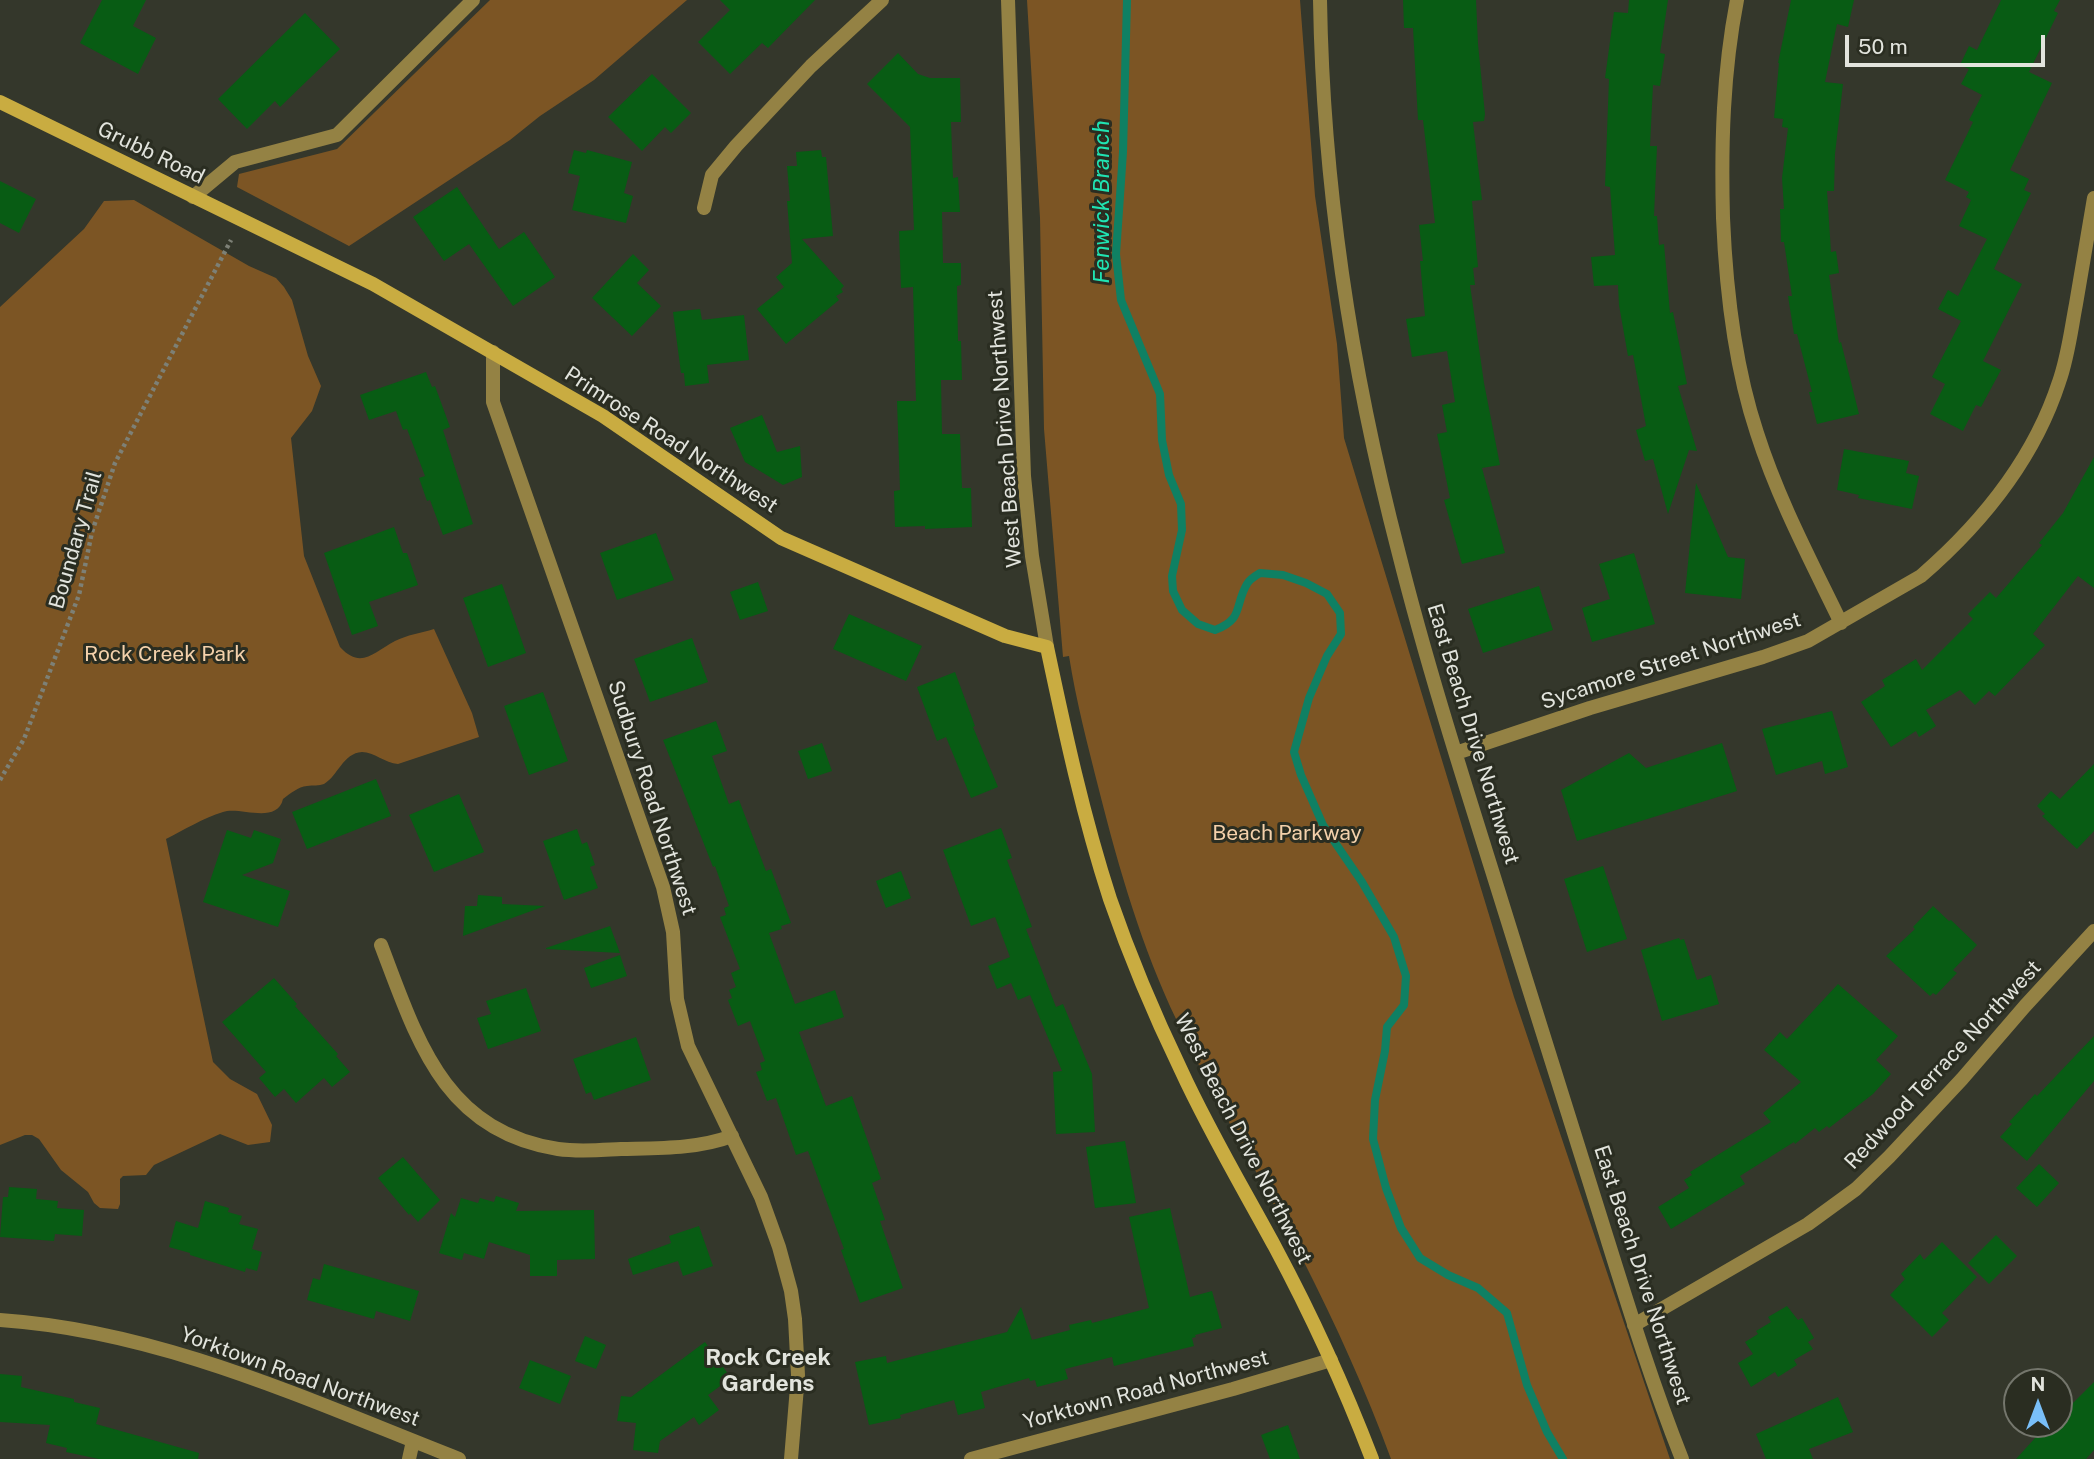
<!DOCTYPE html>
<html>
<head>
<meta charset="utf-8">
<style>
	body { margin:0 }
	#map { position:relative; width:2094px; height:1459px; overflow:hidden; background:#34372b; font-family:"Public Sans",sans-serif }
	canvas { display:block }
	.north { position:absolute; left:2003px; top:1368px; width:70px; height:70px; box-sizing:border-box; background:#2a2d21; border:2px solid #74766c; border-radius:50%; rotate:0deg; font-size:19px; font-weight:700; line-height:28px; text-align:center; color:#e2e4dd }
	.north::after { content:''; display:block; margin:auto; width:24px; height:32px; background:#79bff8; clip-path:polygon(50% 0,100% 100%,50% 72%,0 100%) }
	.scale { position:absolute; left:1845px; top:35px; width:200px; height:32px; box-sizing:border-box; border:4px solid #e2e4dd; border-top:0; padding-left:9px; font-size:21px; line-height:24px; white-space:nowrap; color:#e2e4dd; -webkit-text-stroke:5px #2a2d21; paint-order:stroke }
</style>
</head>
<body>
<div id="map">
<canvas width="2094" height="1459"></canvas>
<div class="north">N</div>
<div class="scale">50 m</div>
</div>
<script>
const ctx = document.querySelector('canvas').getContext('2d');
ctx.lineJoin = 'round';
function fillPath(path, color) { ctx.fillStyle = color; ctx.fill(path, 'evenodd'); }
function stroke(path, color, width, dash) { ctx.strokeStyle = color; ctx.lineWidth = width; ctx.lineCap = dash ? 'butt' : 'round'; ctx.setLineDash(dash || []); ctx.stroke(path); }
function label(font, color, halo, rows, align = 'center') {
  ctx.font = font + ' "Public Sans",sans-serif'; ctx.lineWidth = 6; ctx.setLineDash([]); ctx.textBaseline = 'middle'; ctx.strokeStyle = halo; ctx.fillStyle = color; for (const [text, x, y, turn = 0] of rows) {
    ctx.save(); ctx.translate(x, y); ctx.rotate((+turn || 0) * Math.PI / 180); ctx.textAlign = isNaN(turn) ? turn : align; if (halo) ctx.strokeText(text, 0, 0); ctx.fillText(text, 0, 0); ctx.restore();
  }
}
fillPath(new Path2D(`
	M 490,0 L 687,0 L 594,80 L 540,116 L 510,140 L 349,246 L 237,187 L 239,174 L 337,149 Z
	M 1027,0 L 1300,0 L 1315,196 L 1337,344 L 1344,438 L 1514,997 L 1670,1459 L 1391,1459 C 1366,1391 1336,1325 1303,1260 C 1262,1180 1216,1103 1177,1021 C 1142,948 1119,869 1099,790 C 1088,746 1076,701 1069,656 L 1063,657 L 1044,429 L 1040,218 Z
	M 134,200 L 249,266 L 276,278 L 284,287 L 292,300 L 308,356 L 321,386 L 312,411 L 291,438 L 304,556 L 340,647 C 361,670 374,652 395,641 C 407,635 421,633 434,629 L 472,713 L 479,737 L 398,764 C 385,763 374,752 362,752 C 343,753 338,776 324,784 C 319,786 313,785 307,786 C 298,787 291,793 283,799 C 277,825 239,806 223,812 C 203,818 184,830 166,839 L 213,1062 L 230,1079 L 257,1094 L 272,1125 L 270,1142 L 248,1145 L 220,1134 L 154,1165 L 146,1175 L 123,1176 L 120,1179 L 120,1204 L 118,1209 L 100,1208 L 94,1203 L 88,1192 L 61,1170 L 39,1139 L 32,1135 L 25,1135 L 0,1145 L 0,307 L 84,229 L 104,201 Z`), '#7c5524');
stroke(new Path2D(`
	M 1127,0 L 1123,152 L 1116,254 L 1121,300 L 1160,394 L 1162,440 L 1169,475 L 1181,504 L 1182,530 L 1172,576 L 1173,591 L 1182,610 L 1198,624 L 1215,630 C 1244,619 1234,606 1247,584 C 1249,580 1255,576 1260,573 L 1283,575 L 1306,583 L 1327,594 L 1340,613 L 1341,634 L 1327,656 L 1309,698 L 1294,752 L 1301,775 L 1323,825 L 1362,882 L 1394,937 L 1406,976 L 1404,1005 L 1387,1027 L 1385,1051 L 1375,1100 L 1373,1139 L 1386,1188 L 1401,1228 L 1420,1258 L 1448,1275 L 1478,1288 L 1507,1313 L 1527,1385 L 1547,1432 L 1563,1459`), '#0f8063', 8);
fillPath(new Path2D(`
	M 102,0 L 146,0 L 133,26 L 156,38 L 138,74 L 80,43 Z
	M 720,0 L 815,0 L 768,48 L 762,43 L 730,74 L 698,42 L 730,10 Z
	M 1403,0 L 1476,0 L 1478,44 L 1485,114 L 1484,121 L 1473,122 L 1482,200 L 1472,201 L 1478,267 L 1473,268 L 1475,285 L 1470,285 L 1484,383 L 1500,465 L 1482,468 L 1505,553 L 1462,564 L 1444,500 L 1450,498 L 1437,434 L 1447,432 L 1442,405 L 1455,402 L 1447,351 L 1412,357 L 1406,319 L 1425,316 L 1420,261 L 1423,261 L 1419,225 L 1435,223 L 1423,120 L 1418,120 L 1413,28 L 1404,28 Z
	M 1629,0 L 1668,0 L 1660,53 L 1665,54 L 1660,86 L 1653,85 L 1650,146 L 1657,146 L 1654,216 L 1657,216 L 1659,245 L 1664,244 L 1670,313 L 1673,312 L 1687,384 L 1678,386 L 1697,451 L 1689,450 L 1668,514 L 1653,459 L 1645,461 L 1636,430 L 1646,426 L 1633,355 L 1628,356 L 1619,305 L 1618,285 L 1594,286 L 1591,257 L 1615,255 L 1610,187 L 1605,186 L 1609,79 L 1605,78 L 1614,12 L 1628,13 Z
	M 1791,0 L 1854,0 L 1848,27 L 1837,24 L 1825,82 L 1843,84 L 1835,154 L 1834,191 L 1827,191 L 1831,252 L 1836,251 L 1839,273 L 1829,275 L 1839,343 L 1841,342 L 1859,414 L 1817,424 L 1809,392 L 1812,392 L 1797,334 L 1794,334 L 1788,296 L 1792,296 L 1784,242 L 1781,242 L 1780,209 L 1784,209 L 1782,178 L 1788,128 L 1782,127 L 1783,119 L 1774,118 L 1779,63 L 1778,63 Z
	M 2001,0 L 2060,0 L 2054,11 L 2058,13 L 2029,72 L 2052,83 L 2010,170 L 2029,179 L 2024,190 L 2031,193 L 1994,269 L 2022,284 L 1983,361 L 2001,370 L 1981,407 L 1976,405 L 1963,431 L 1930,414 L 1945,384 L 1932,377 L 1961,321 L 1938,309 L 1948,290 L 1958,296 L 1987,239 L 1959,226 L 1971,200 L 1966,197 L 1969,192 L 1945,180 L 1973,122 L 1969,120 L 1982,95 L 1961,84 L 1969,69 L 1960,65 L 1969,46 L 1977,50 Z
	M 305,13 L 340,49 L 280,107 L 275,101 L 247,129 L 218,99 Z
	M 898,53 L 918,74 L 930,78 L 960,78 L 961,122 L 951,122 L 953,178 L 958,177 L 960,212 L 942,212 L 943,263 L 961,263 L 961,285 L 957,286 L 958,341 L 961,341 L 962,380 L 941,380 L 942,434 L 960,434 L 962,488 L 971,488 L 972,527 L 925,529 L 925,526 L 895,527 L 894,491 L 900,490 L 897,401 L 916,401 L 913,287 L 901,288 L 899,231 L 914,230 L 910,127 L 867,84 Z
	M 652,74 L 691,113 L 671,133 L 665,127 L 642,151 L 608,117 Z
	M 574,150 L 586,153 L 587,150 L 632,162 L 624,193 L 633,196 L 626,223 L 572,210 L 580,176 L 568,173 Z
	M 821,150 L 822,157 L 826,157 L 833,236 L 802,239 L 844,286 L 841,289 L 843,292 L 836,296 L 839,300 L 786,344 L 757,309 L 784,287 L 776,277 L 792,263 L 787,201 L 790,201 L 787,166 L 797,166 L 796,152 Z
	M 0,181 L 36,199 L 19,233 L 0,223 Z
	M 457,187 L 499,249 L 524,232 L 555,277 L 513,306 L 469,244 L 444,261 L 413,217 Z
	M 633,254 L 649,270 L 637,283 L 661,306 L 632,336 L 592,298 Z
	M 700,309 L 702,320 L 744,315 L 749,360 L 707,365 L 709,383 L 685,386 L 684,373 L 681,373 L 673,312 Z
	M 426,372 L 432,387 L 435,386 L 450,427 L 443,430 L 473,524 L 443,535 L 430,500 L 427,501 L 419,478 L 425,476 L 407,429 L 403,430 L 396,411 L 369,420 L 360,395 Z
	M 762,415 L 777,452 L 800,446 L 802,477 L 783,485 L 745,462 L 730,428 Z
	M 1844,449 L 1909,461 L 1906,473 L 1919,476 L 1912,509 L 1858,498 L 1859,495 L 1837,490 Z
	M 2094,457 L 2094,588 L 2078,576 L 2033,634 L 2045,645 L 1995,696 L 1989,691 L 1975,705 L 1960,690 L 1926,710 L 1936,726 L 1919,737 L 1916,731 L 1891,747 L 1861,702 L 1885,686 L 1882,680 L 1916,659 L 1922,670 L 1973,619 L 1968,614 L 1990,592 L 1996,598 L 2042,545 L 2039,543 L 2063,513 Z
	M 1696,483 L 1728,557 L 1745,559 L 1741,599 L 1685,593 Z
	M 394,527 L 403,553 L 407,553 L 418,585 L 369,602 L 378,626 L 352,635 L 324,553 Z
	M 656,533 L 674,580 L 617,600 L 600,553 Z
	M 1634,553 L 1655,624 L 1592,642 L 1582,608 L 1610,599 L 1599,564 Z
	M 758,582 L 768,611 L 740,620 L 730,592 Z
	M 502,584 L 526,653 L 488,667 L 463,598 Z
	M 1539,586 L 1553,630 L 1483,653 L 1468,609 Z
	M 849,614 L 922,646 L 906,681 L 833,649 Z
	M 692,638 L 708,682 L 650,702 L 634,659 Z
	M 955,672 L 975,726 L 973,727 L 998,787 L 971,798 L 946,737 L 937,741 L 917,687 Z
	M 543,692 L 568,761 L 529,775 L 504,706 Z
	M 1832,711 L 1848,767 L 1825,774 L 1822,761 L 1776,775 L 1762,729 Z
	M 716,721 L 727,751 L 712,756 L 729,804 L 739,800 L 766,871 L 771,869 L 791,923 L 781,926 L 782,929 L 769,933 L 795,1004 L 835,990 L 844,1017 L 799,1032 L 826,1106 L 852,1096 L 881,1179 L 872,1183 L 885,1220 L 880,1221 L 903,1288 L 860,1303 L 841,1250 L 844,1249 L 808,1151 L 796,1155 L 776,1098 L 767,1101 L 756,1072 L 762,1070 L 760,1063 L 765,1061 L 750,1021 L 738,1026 L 728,1000 L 732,998 L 729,990 L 736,987 L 731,973 L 740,969 L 720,917 L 726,915 L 724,908 L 729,906 L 715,866 L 713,867 L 663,740 Z
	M 822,743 L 832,771 L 808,779 L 798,751 Z
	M 1722,743 L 1737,791 L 1577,841 L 1561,790 L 1629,753 L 1646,768 Z
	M 2094,764 L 2094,831 L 2077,849 L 2042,816 L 2045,814 L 2037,806 L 2051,791 L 2060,799 Z
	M 376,779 L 391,816 L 307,849 L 292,812 Z
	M 459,794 L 484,852 L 434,872 L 409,815 Z
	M 1001,828 L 1012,858 L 1007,860 L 1032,927 L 1026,929 L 1056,1007 L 1063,1004 L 1092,1074 L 1095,1132 L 1056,1134 L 1053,1072 L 1062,1071 L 1030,995 L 1018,1000 L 1011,983 L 997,989 L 988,966 L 1010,957 L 995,917 L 971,926 L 943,850 Z
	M 577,829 L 582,844 L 587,842 L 595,865 L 590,867 L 598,888 L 564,900 L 543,841 Z
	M 227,830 L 251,838 L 254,830 L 281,839 L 273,863 L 242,875 L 290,891 L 278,927 L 203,902 Z
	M 1603,866 L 1627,939 L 1587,952 L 1564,879 Z
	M 901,871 L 911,898 L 886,908 L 876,881 Z
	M 478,895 L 502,897 L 502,904 L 545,906 L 463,936 L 465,906 L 477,906 Z
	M 1933,906 L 1949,921 L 1951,920 L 1977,945 L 1953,970 L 1957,973 L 1936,995 L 1933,993 L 1930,996 L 1886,956 L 1915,929 L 1913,927 Z
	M 610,926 L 620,953 L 546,949 L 546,948 Z
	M 1679,938 L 1680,940 L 1684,939 L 1697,980 L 1711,975 L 1719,1004 L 1662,1021 L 1641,950 Z
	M 620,955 L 627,976 L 591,988 L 584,968 Z
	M 274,978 L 297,1004 L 295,1006 L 338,1054 L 336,1056 L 350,1072 L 332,1087 L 324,1078 L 296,1103 L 284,1089 L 275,1097 L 259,1078 L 266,1072 L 222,1022 Z
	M 1838,984 L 1898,1036 L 1876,1060 L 1891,1074 L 1873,1094 L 1829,1128 L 1827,1126 L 1819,1132 L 1815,1128 L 1795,1144 L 1794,1142 L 1740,1176 L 1745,1184 L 1671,1229 L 1658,1207 L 1689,1188 L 1684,1180 L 1692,1175 L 1690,1172 L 1771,1122 L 1763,1113 L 1801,1082 L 1764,1050 L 1780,1032 L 1787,1039 Z
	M 526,988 L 541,1031 L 488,1049 L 477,1018 L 491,1014 L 486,1001 Z
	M 2094,1036 L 2094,1081 L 2027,1161 L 2000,1137 L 2012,1124 L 2009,1122 L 2035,1094 L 2037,1096 Z
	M 636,1037 L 651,1080 L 594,1100 L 591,1092 L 586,1094 L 573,1059 Z
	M 1125,1141 L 1136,1203 L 1095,1208 L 1086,1147 Z
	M 403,1157 L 440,1200 L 418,1222 L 410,1213 L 409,1215 L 378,1178 Z
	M 2039,1164 L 2059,1183 L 2037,1207 L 2016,1188 Z
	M 9,1187 L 37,1189 L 36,1199 L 58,1201 L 57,1208 L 84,1210 L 82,1236 L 55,1234 L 54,1241 L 0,1237 L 3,1197 L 8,1197 Z
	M 496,1196 L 519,1203 L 516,1211 L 594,1210 L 595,1259 L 557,1260 L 557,1276 L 530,1276 L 530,1255 L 489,1242 L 484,1259 L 464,1253 L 462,1260 L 439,1253 L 451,1213 L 455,1217 L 461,1198 L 478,1203 L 480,1198 L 494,1202 Z
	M 205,1201 L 229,1208 L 228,1212 L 242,1216 L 239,1224 L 258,1229 L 252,1249 L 262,1252 L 257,1271 L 246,1268 L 245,1272 L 190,1255 L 190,1253 L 169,1247 L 176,1221 L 198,1228 Z
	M 1170,1208 L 1190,1297 L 1212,1291 L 1222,1328 L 1195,1335 L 1196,1337 L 1192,1338 L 1194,1346 L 1114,1366 L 1112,1357 L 1065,1369 L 1068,1379 L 1037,1387 L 1035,1380 L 1030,1381 L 1029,1378 L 981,1392 L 985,1408 L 958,1415 L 954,1400 L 900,1415 L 901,1418 L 869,1425 L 855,1362 L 886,1356 L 887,1363 L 1007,1332 L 1021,1307 L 1032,1340 L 1070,1330 L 1069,1325 L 1091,1320 L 1092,1323 L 1149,1308 L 1129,1217 Z
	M 699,1226 L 713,1266 L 683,1276 L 678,1261 L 633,1275 L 628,1259 L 671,1243 L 669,1236 Z
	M 1996,1235 L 2017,1256 L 1989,1284 L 1968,1263 Z
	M 1942,1242 L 1977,1277 L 1942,1313 L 1949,1320 L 1932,1337 L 1890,1295 L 1905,1279 L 1901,1274 L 1920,1254 L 1924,1260 Z
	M 324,1264 L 419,1291 L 410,1321 L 376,1311 L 374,1319 L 307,1300 L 313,1278 L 320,1280 Z
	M 1787,1306 L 1798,1320 L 1802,1318 L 1814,1338 L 1808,1342 L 1813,1349 L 1794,1360 L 1797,1365 L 1778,1377 L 1775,1372 L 1751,1387 L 1738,1363 L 1753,1354 L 1745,1342 L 1758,1334 L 1756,1331 L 1771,1322 L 1768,1317 Z
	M 585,1336 L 606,1345 L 596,1369 L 575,1361 Z
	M 705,1342 L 731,1378 L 708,1395 L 719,1410 L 699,1425 L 694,1417 L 660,1441 L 658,1453 L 633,1450 L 636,1423 L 617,1421 L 621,1396 L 631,1397 Z
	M 530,1360 L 571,1376 L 560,1404 L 519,1388 Z
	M 0,1374 L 22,1376 L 21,1387 L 74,1399 L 74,1402 L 100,1408 L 96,1424 L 199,1453 L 198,1459 L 99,1459 L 66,1452 L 67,1448 L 46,1443 L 50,1425 L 0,1422 Z
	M 2094,1382 L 2094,1450 L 2086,1459 L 2016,1459 L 2045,1427 L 2047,1429 L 2052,1424 L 2059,1424 L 2059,1417 Z
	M 1838,1397 L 1853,1432 L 1809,1449 L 1813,1459 L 1766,1459 L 1756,1434 Z
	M 1288,1425 L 1300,1459 L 1270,1459 L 1261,1435 Z`), '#085c14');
stroke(new Path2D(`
	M 0,780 L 24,739 L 79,595 L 92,532 L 115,463 L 231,240`), '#7d8076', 4.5, [3.5, 3.5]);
stroke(new Path2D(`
	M 1008,0 L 1024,476 L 1032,556 L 1047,647
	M 1320,0 C 1323,187 1352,374 1399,554 C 1433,689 1477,821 1518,954 C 1546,1043 1574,1133 1602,1222 C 1627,1302 1651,1381 1682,1459
	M 1737,0 C 1723,72 1721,144 1723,218 C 1726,290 1734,364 1757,433 C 1778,499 1811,561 1841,623
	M 193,197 L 235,162 L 337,135 L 473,0
	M 704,208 L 712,175 L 736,146 L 811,66 L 882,0
	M 493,352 L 493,402 L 663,887 L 673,932 L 677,999 L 688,1046 L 761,1197 L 779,1247 L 791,1291 L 795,1319 L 798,1375 L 791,1459
	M 1456,753 L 1590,708 L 1763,657 L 1808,641 L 1921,576 C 1981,524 2034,459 2059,382 C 2068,357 2071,330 2076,304 C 2082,268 2088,233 2094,198
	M 381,945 C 417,1039 443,1131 558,1149 C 579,1152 600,1150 621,1149 C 658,1148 698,1149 732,1136
	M 0,1320 C 162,1331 310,1401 459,1459
	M 1634,1325 L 1808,1224 L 1856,1189 L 1889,1157 L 1962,1079 L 2025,1006 L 2094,931
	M 409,1459 L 413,1441
	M 971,1459 L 1233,1389 L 1331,1360`), '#948244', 14);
stroke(new Path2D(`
	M 0,102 L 373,284 L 603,416 L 781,538 L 1005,636 L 1047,647 C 1065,732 1083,816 1110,899 C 1130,957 1154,1014 1181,1070 C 1209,1131 1243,1188 1275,1247 C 1312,1316 1344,1386 1372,1459`), '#c9ac41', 14);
label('21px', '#e2e4dd', '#2a2d21', [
	["Grubb Road",151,153,26],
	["West Beach Drive Northwest",1005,429,-94],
	["Primrose Road Northwest",671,440,33],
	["Boundary Trail",76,540,-74],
	["Sycamore Street Northwest",1671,661,-18],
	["East Beach Drive Northwest",1473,734,73],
	["Sudbury Road Northwest",652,798,72],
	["Redwood Terrace Northwest",1943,1065,-47],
	["West Beach Drive Northwest",1243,1139,63],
	["East Beach Drive Northwest",1642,1275,72],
	["Yorktown Road Northwest",300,1377,20],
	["Yorktown Road Northwest",1146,1390,-15]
]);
label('21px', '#f4d1ab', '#2a2d21', [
	["Rock Creek Park",165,655],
	["Beach Parkway",1287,834]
]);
label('italic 23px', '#20e4b3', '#2a2d21', [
	["Fenwick Branch",1102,202,-90]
]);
label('bold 23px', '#e2e4dd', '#2a2d21', [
	["Rock Creek",768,1358],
	["Gardens",768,1384]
]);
</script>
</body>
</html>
